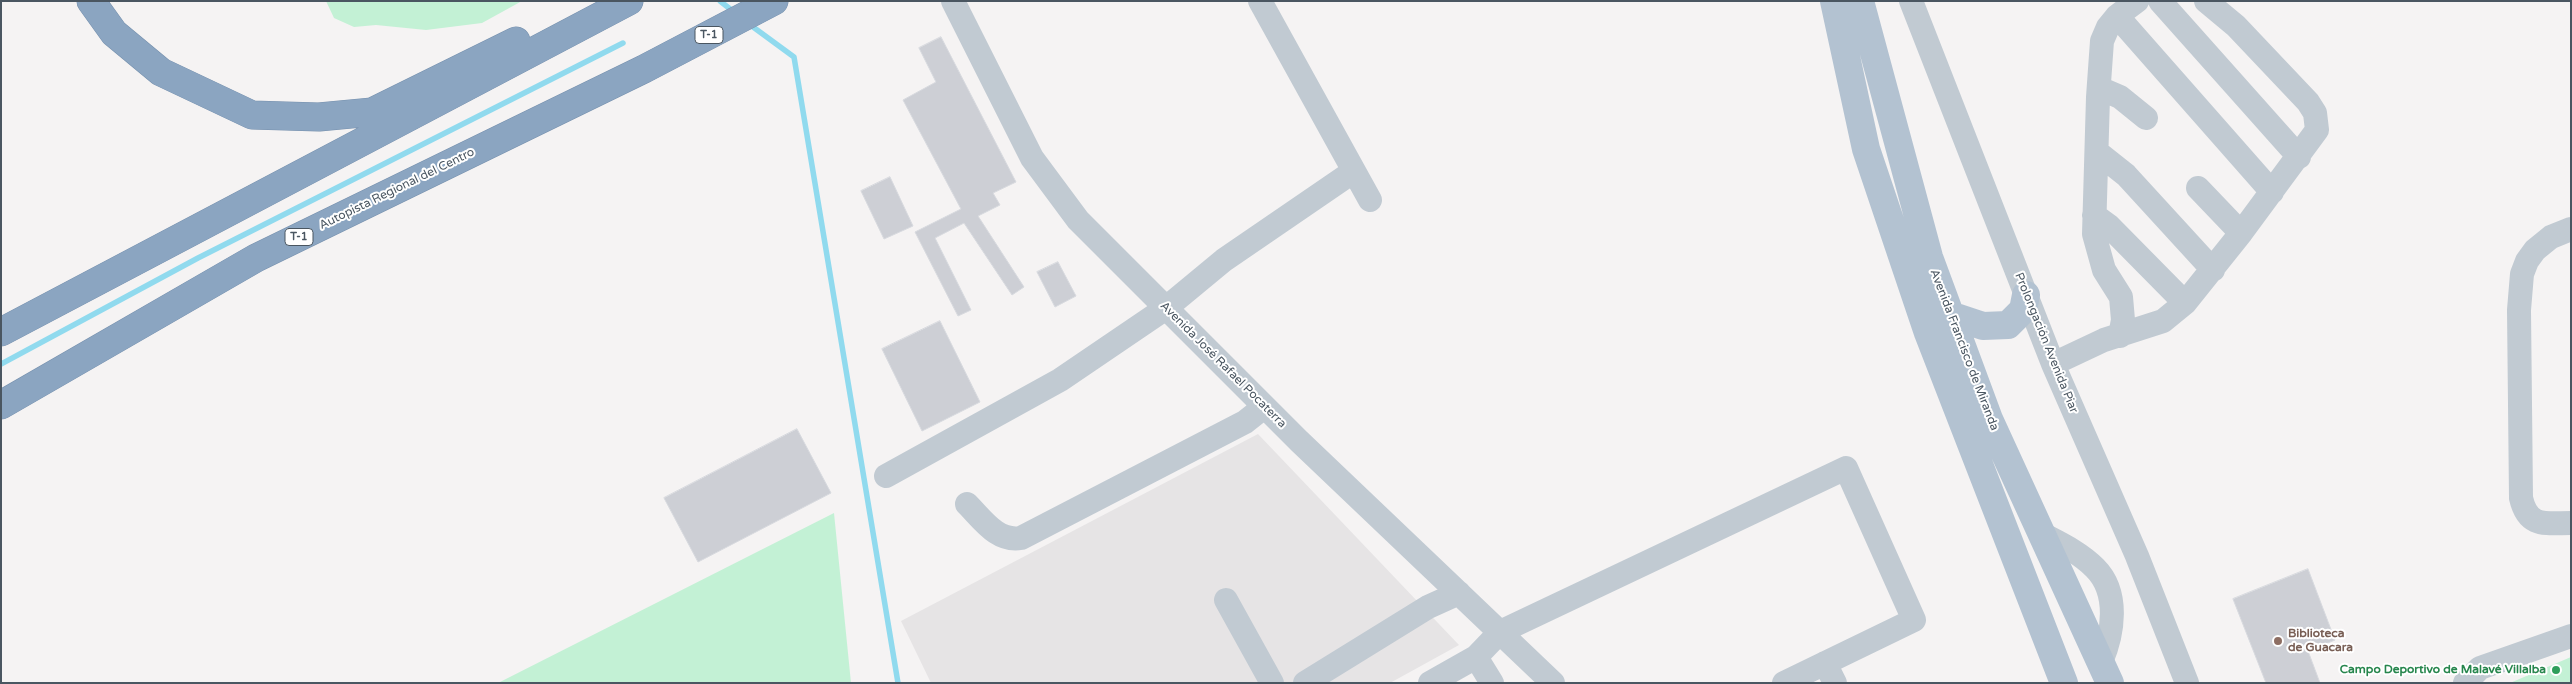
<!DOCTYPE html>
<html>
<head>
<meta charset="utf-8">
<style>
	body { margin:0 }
	#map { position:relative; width:2572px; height:684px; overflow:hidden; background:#f5f3f3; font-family:"Varela Round",sans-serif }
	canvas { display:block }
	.frame { position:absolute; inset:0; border:2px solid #4a5661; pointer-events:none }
</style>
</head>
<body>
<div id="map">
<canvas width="2572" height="684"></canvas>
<div class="frame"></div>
</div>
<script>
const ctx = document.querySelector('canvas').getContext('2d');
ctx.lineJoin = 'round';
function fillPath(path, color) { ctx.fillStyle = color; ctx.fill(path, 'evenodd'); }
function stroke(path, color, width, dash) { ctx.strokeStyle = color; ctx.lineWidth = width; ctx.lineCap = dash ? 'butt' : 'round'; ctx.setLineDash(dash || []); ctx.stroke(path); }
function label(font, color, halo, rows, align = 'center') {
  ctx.font = font + ' "Varela Round",sans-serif'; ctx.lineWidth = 4; ctx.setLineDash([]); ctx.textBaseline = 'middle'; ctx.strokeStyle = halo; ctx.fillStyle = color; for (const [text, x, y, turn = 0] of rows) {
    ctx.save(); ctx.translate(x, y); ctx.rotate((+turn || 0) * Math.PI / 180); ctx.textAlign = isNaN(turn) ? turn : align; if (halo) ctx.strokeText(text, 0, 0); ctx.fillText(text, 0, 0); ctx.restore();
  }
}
fillPath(new Path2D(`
	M 1258,434 L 1459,645 L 1390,683 L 931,683 L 901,621 Z`), '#e6e4e5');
fillPath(new Path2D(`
	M 326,1 L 522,1 L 482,23 L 426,30 L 376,25 L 354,27 L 334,18 Z
	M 834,513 L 851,683 L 498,683 Z
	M 2571,657 L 2571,683 L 2510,683 Z`), '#c3f1d5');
stroke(new Path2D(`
	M 720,1 L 734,12
	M 749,24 L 794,57 L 898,683
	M 1,364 L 198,258 L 623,43`), '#90daee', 5.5);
const building = new Path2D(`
	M 941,37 L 1016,182 L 993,193 L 1000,205 L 978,216 L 1024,287 L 1012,295 L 964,223 L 935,238 L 971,310 L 958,316 L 915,232 L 961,209 L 903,100 L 936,82 L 919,48 Z
	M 890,177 L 913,226 L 884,239 L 861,191 Z
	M 1058,262 L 1076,296 L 1055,307 L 1037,272 Z
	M 940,321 L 980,402 L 922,431 L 882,349 Z
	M 797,429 L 831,493 L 698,562 L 664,498 Z
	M 2308,569 L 2335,640 L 2308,651 L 2320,683 L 2266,683 L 2233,599 Z`);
fillPath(building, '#cdcfd5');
stroke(building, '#d7d9de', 1);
const highway = new Path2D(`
	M 91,1 L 114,33 L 161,72 L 252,115 L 319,117 L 372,112 L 516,41
	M 1,332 L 629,1
	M 1,405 L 256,258 L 644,69 L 774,1`);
stroke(highway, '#7690ad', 29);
stroke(new Path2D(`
	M 953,1 L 1032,158 L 1078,220 L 1299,441 L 1553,683
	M 1260,1 L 1370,200
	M 1911,1 L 2053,364 L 2137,556 L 2187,683
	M 2160,1 L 2299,157
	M 2117,16 L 2272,192
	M 2099,88 L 2120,97 L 2146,118
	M 2097,152 L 2126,175 L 2213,270
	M 2198,188 L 2241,233
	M 2094,215 L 2109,226 L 2185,303
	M 2571,229 L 2551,237 L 2535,250 L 2527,261 L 2522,274 L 2519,310 L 2521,498 C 2528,528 2545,523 2571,523
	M 2120,336 L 2123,320 L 2121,297 L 2104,270 L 2094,234 L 2098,97 L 2102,41 L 2108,27 L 2117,16 L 2137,1
	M 2053,364 L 2104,340 L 2163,321 L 2185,303 L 2241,233 L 2317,130 L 2315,113 L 2308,102 L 2236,26 L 2206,1
	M 886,476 L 1060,380 L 1166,308 L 1224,260 L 1354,171
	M 967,504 C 983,520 997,542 1021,538 L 1245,422 L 1264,407
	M 2040,533 C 2059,543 2079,552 2095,568 C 2120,593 2113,634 2101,662
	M 1226,600 L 1272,683
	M 1476,657 L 1492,683
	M 1825,663 L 1835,683
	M 1305,683 L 1428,607 L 1459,593
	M 1430,683 L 1476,657 L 1500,632 L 1846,468 L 1914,620 L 1784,683
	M 2465,683 L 2480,668 L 2571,636`), '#c1cad2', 24);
stroke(new Path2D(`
	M 1834,1 L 1866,149 L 1928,333 L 2064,683
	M 1860,1 L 1929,257 L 1989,419 L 2110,683
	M 1950,315 L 1983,326 L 2008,325 L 2023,310 L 2026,295`), '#b3c2d1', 28);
stroke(highway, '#8ba5c1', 28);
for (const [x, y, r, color] of [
	[2278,641,5,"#8d6e63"],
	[2556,670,5,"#2e9e5b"]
]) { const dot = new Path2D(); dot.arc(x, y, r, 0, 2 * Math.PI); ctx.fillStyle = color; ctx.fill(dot); stroke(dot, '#fff', 2); }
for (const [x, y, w] of [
	[709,35,28],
	[299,237,28]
]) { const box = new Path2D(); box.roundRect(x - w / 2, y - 8.5, w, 17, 4); ctx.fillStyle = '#fff'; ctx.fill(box); stroke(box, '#4a5661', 1); }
label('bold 11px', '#4a5661', null, [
	["T-1",709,35],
	["T-1",299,237]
]);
label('12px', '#4a5661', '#fff', [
	["Autopista Regional del Centro",397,189,-26],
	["Prolongación Avenida Piar",2046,343,68],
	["Avenida Francisco de Miranda",1964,350,69],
	["Avenida José Rafael Pocaterra",1223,365,45]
]);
label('bold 12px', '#785e54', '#fff', [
	["Biblioteca",2288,634],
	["de Guacara",2288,648]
], 'left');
label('bold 12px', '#27864d', '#fff', [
	["Campo Deportivo de Malavé Villalba",2546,670]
], 'right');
</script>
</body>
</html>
